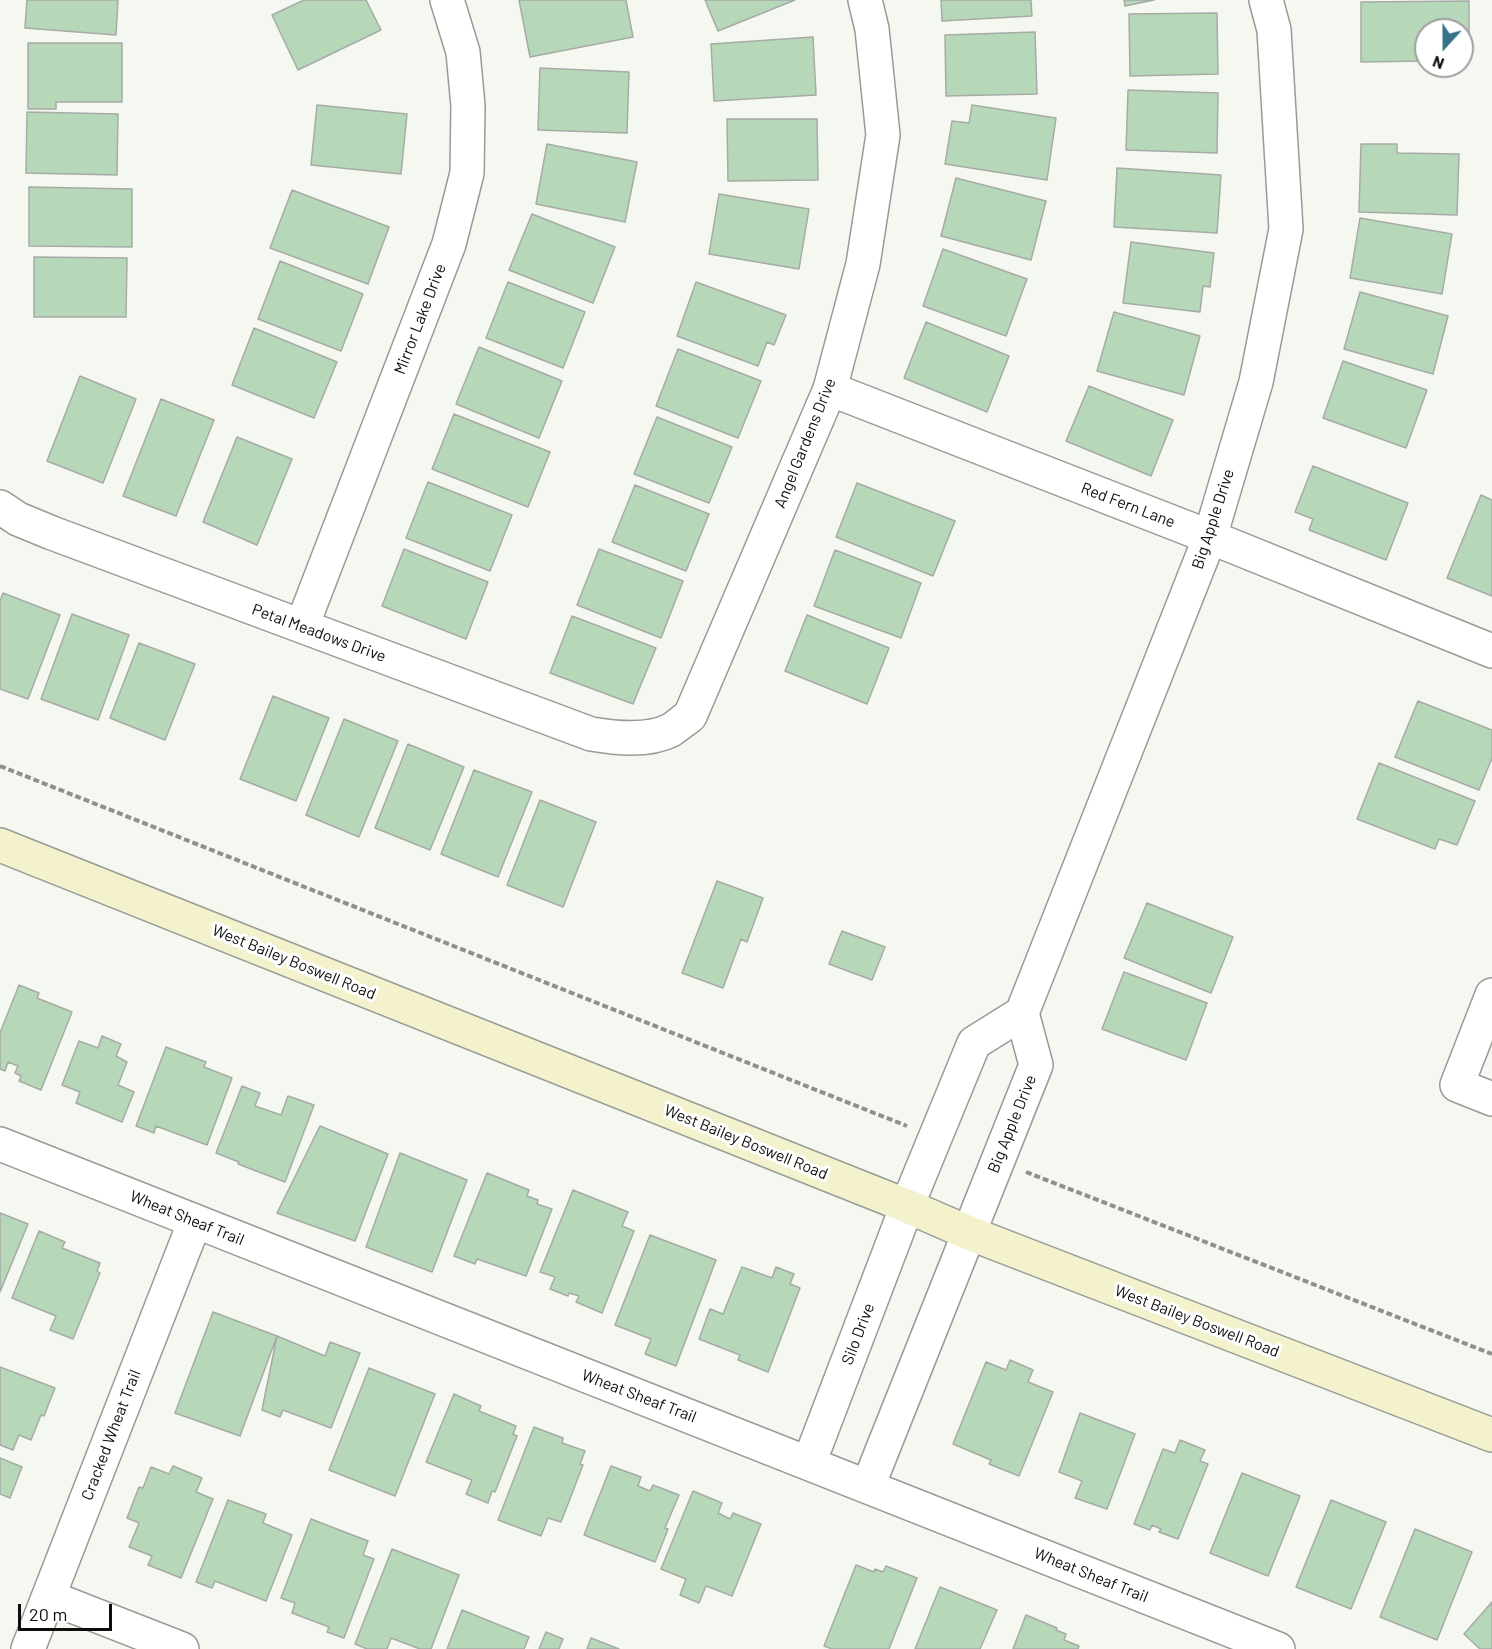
<!DOCTYPE html>
<html>
<head>
<meta charset="utf-8">
<style>
	body { margin:0 }
	#map { position:relative; width:1492px; height:1649px; overflow:hidden; background:#f4f8f1; font-family:Barlow,sans-serif }
	canvas { display:block }
	.north { position:absolute; left:1414px; top:18px; width:60px; height:60px; box-sizing:border-box; background:#fff; border:2px solid #9e9f9e; border-radius:50%; rotate:201deg; font-size:16px; font-weight:700; line-height:24px; text-align:center; color:#0d0e0c }
	.north::after { content:''; display:block; margin:auto; width:21px; height:27px; background:#347388; clip-path:polygon(50% 0,100% 100%,50% 72%,0 100%) }
	.scale { position:absolute; left:18px; top:1604px; width:94px; height:27px; box-sizing:border-box; border:3px solid #0d0e0c; border-top:0; padding-left:8px; font-size:18px; line-height:21px; white-space:nowrap; color:#0d0e0c; -webkit-text-stroke:4px #fff; paint-order:stroke }
</style>
</head>
<body>
<div id="map">
<canvas width="1492" height="1649"></canvas>
<div class="north">N</div>
<div class="scale">20 m</div>
</div>
<script>
const ctx = document.querySelector('canvas').getContext('2d');
ctx.lineJoin = 'round';
function fillPath(path, color) { ctx.fillStyle = color; ctx.fill(path, 'evenodd'); }
function stroke(path, color, width, dash) { ctx.strokeStyle = color; ctx.lineWidth = width; ctx.lineCap = dash ? 'butt' : 'round'; ctx.setLineDash(dash || []); ctx.stroke(path); }
function label(font, color, halo, rows, align = 'center') {
  ctx.font = font + ' Barlow,sans-serif'; ctx.lineWidth = 6; ctx.setLineDash([]); ctx.textBaseline = 'middle'; ctx.strokeStyle = halo; ctx.fillStyle = color; for (const [text, x, y, turn = 0] of rows) {
    ctx.save(); ctx.translate(x, y); ctx.rotate((+turn || 0) * Math.PI / 180); ctx.textAlign = isNaN(turn) ? turn : align; if (halo) ctx.strokeText(text, 0, 0); ctx.fillText(text, 0, 0); ctx.restore();
  }
}
const building = new Path2D(`
	M 27,0 L 118,0 L 116,35 L 25,28 Z
	M 304,0 L 366,0 L 381,30 L 298,70 L 272,15 Z
	M 519,0 L 626,0 L 633,37 L 530,57 Z
	M 705,0 L 795,0 L 718,31 Z
	M 941,0 L 1031,0 L 1032,16 L 942,21 Z
	M 1124,0 L 1154,0 L 1125,6 Z
	M 1469,1 L 1469,61 L 1462,61 L 1462,30 L 1426,30 L 1426,61 L 1361,62 L 1361,2 Z
	M 1217,13 L 1218,74 L 1130,76 L 1129,14 Z
	M 1035,32 L 1037,94 L 946,96 L 945,35 Z
	M 813,37 L 816,95 L 714,101 L 711,44 Z
	M 28,43 L 122,43 L 122,102 L 56,102 L 56,109 L 28,109 Z
	M 540,68 L 629,72 L 627,133 L 538,130 Z
	M 1128,90 L 1218,93 L 1217,153 L 1126,150 Z
	M 317,105 L 407,114 L 401,174 L 311,165 Z
	M 972,105 L 1056,118 L 1047,180 L 945,164 L 952,121 L 969,123 Z
	M 27,112 L 118,114 L 117,175 L 26,173 Z
	M 727,119 L 817,119 L 818,180 L 728,181 Z
	M 547,144 L 637,162 L 625,222 L 536,204 Z
	M 1361,144 L 1397,144 L 1397,153 L 1459,154 L 1457,215 L 1359,212 Z
	M 1117,168 L 1221,175 L 1217,233 L 1114,227 Z
	M 956,178 L 1046,201 L 1031,260 L 941,236 Z
	M 29,187 L 132,189 L 132,247 L 29,246 Z
	M 292,190 L 389,227 L 368,284 L 270,248 Z
	M 719,194 L 809,209 L 799,269 L 709,254 Z
	M 532,214 L 615,247 L 593,303 L 509,270 Z
	M 1360,218 L 1452,234 L 1442,294 L 1350,278 Z
	M 1131,242 L 1214,253 L 1210,287 L 1203,286 L 1200,312 L 1123,303 Z
	M 943,249 L 1027,279 L 1006,336 L 923,306 Z
	M 34,257 L 127,258 L 126,317 L 34,317 Z
	M 280,261 L 363,294 L 341,351 L 258,319 Z
	M 508,282 L 585,312 L 563,368 L 486,338 Z
	M 696,282 L 786,315 L 774,345 L 767,342 L 758,366 L 677,336 Z
	M 1360,292 L 1448,316 L 1433,374 L 1344,349 Z
	M 1114,312 L 1200,336 L 1184,395 L 1097,371 Z
	M 926,322 L 1009,356 L 987,412 L 904,378 Z
	M 254,328 L 337,362 L 314,418 L 232,385 Z
	M 479,347 L 562,381 L 539,438 L 456,404 Z
	M 678,349 L 761,381 L 738,438 L 656,406 Z
	M 1343,361 L 1427,390 L 1406,448 L 1323,418 Z
	M 80,376 L 136,399 L 103,483 L 47,461 Z
	M 1089,386 L 1173,420 L 1151,476 L 1066,441 Z
	M 161,399 L 214,420 L 176,516 L 123,496 Z
	M 454,414 L 550,452 L 528,507 L 432,469 Z
	M 657,417 L 732,447 L 709,503 L 634,474 Z
	M 237,437 L 292,459 L 257,545 L 203,522 Z
	M 1313,466 L 1408,503 L 1386,560 L 1309,530 L 1313,519 L 1295,512 Z
	M 428,482 L 512,515 L 490,571 L 406,538 Z
	M 857,483 L 955,521 L 933,576 L 836,537 Z
	M 635,485 L 709,514 L 686,571 L 612,542 Z
	M 1481,495 L 1492,500 L 1492,596 L 1447,578 Z
	M 404,549 L 488,582 L 466,639 L 382,606 Z
	M 599,549 L 683,581 L 661,638 L 577,605 Z
	M 835,550 L 921,583 L 901,638 L 814,606 Z
	M 3,593 L 60,615 L 28,699 L 0,689 L 0,601 Z
	M 72,614 L 129,635 L 98,720 L 41,699 Z
	M 807,615 L 889,648 L 867,704 L 785,671 Z
	M 572,616 L 656,648 L 633,704 L 550,673 Z
	M 139,643 L 195,664 L 165,740 L 110,718 Z
	M 273,696 L 329,718 L 296,801 L 240,779 Z
	M 1418,701 L 1492,730 L 1492,758 L 1479,790 L 1395,757 Z
	M 344,719 L 398,741 L 359,837 L 306,815 Z
	M 408,744 L 464,767 L 430,850 L 375,828 Z
	M 1379,763 L 1475,801 L 1457,845 L 1439,839 L 1435,849 L 1357,819 Z
	M 474,770 L 532,792 L 498,877 L 441,854 Z
	M 540,800 L 596,822 L 563,907 L 507,885 Z
	M 717,881 L 763,898 L 747,942 L 741,939 L 723,988 L 682,973 Z
	M 1147,903 L 1233,937 L 1211,993 L 1124,958 Z
	M 842,931 L 885,947 L 872,980 L 829,964 Z
	M 1124,972 L 1207,1003 L 1186,1060 L 1102,1029 Z
	M 19,985 L 39,993 L 37,998 L 72,1012 L 41,1090 L 19,1081 L 21,1076 L 15,1073 L 18,1066 L 8,1062 L 5,1071 L 0,1069 L 0,1033 Z
	M 102,1036 L 121,1044 L 116,1056 L 127,1062 L 118,1085 L 134,1092 L 122,1122 L 76,1103 L 80,1092 L 62,1085 L 79,1041 L 98,1048 Z
	M 166,1047 L 206,1062 L 204,1067 L 232,1078 L 207,1145 L 156,1126 L 154,1133 L 136,1126 Z
	M 242,1086 L 260,1093 L 255,1106 L 281,1115 L 288,1096 L 314,1105 L 285,1182 L 238,1164 L 239,1162 L 216,1153 Z
	M 320,1126 L 388,1154 L 355,1241 L 277,1213 Z
	M 400,1153 L 467,1180 L 432,1272 L 366,1247 Z
	M 487,1173 L 529,1190 L 527,1196 L 538,1200 L 537,1204 L 552,1209 L 526,1276 L 477,1259 L 475,1264 L 454,1256 Z
	M 573,1190 L 628,1212 L 622,1226 L 634,1231 L 602,1313 L 576,1302 L 579,1296 L 569,1293 L 568,1296 L 550,1289 L 555,1277 L 540,1272 Z
	M 0,1213 L 28,1224 L 0,1292 Z
	M 39,1231 L 65,1242 L 62,1248 L 100,1263 L 97,1271 L 100,1273 L 73,1339 L 50,1330 L 56,1316 L 12,1298 Z
	M 650,1235 L 716,1260 L 676,1366 L 645,1354 L 651,1339 L 615,1325 Z
	M 742,1267 L 772,1278 L 776,1267 L 794,1274 L 790,1284 L 800,1288 L 768,1372 L 738,1360 L 740,1355 L 699,1339 L 710,1309 L 723,1314 Z
	M 213,1312 L 277,1336 L 240,1436 L 175,1413 Z
	M 277,1336 L 325,1356 L 330,1342 L 360,1353 L 331,1428 L 283,1410 L 280,1417 L 262,1410 Z
	M 1010,1360 L 1033,1370 L 1028,1382 L 1053,1392 L 1019,1476 L 989,1464 L 991,1460 L 953,1444 L 986,1362 L 1006,1370 Z
	M 0,1367 L 55,1388 L 44,1416 L 41,1415 L 31,1440 L 19,1435 L 13,1450 L 0,1445 Z
	M 369,1368 L 435,1394 L 395,1496 L 329,1470 Z
	M 454,1394 L 481,1406 L 479,1411 L 516,1426 L 513,1434 L 517,1436 L 495,1492 L 492,1491 L 488,1503 L 466,1494 L 472,1480 L 426,1462 Z
	M 1080,1413 L 1135,1434 L 1107,1509 L 1075,1498 L 1082,1481 L 1059,1472 Z
	M 534,1427 L 563,1438 L 562,1443 L 585,1451 L 580,1464 L 583,1465 L 561,1522 L 548,1518 L 541,1536 L 498,1520 Z
	M 1180,1440 L 1205,1450 L 1200,1461 L 1208,1464 L 1178,1539 L 1159,1532 L 1161,1529 L 1152,1525 L 1150,1530 L 1134,1524 L 1163,1449 L 1175,1453 Z
	M 0,1458 L 22,1467 L 10,1498 L 0,1494 Z
	M 173,1466 L 202,1478 L 196,1492 L 213,1499 L 181,1578 L 148,1565 L 152,1556 L 129,1547 L 139,1523 L 127,1518 L 139,1487 L 143,1488 L 151,1467 L 169,1474 Z
	M 611,1466 L 641,1477 L 638,1486 L 650,1491 L 653,1485 L 679,1495 L 665,1528 L 668,1529 L 655,1562 L 584,1535 Z
	M 1242,1473 L 1300,1496 L 1268,1576 L 1210,1553 Z
	M 693,1491 L 722,1503 L 718,1513 L 730,1519 L 733,1513 L 761,1524 L 732,1596 L 706,1586 L 699,1603 L 680,1595 L 686,1579 L 661,1569 Z
	M 228,1500 L 266,1514 L 263,1523 L 292,1535 L 266,1601 L 215,1581 L 212,1588 L 196,1582 Z
	M 1331,1500 L 1386,1522 L 1351,1609 L 1296,1587 Z
	M 311,1519 L 368,1541 L 363,1555 L 374,1559 L 344,1638 L 327,1632 L 329,1627 L 292,1613 L 295,1603 L 281,1598 Z
	M 1415,1529 L 1472,1552 L 1437,1640 L 1380,1617 Z
	M 392,1549 L 459,1575 L 431,1649 L 420,1649 L 391,1638 L 387,1649 L 367,1649 L 355,1644 Z
	M 856,1565 L 874,1572 L 875,1569 L 883,1572 L 886,1566 L 917,1578 L 889,1649 L 832,1649 L 824,1646 Z
	M 940,1587 L 997,1610 L 980,1649 L 915,1649 Z
	M 1492,1602 L 1492,1649 L 1480,1649 L 1464,1634 Z
	M 462,1610 L 529,1637 L 524,1649 L 447,1649 Z
	M 1026,1615 L 1057,1628 L 1056,1630 L 1066,1634 L 1064,1640 L 1079,1646 L 1078,1649 L 1013,1649 Z
	M 546,1632 L 563,1639 L 559,1649 L 539,1649 Z
	M 591,1638 L 619,1649 L 587,1649 Z`);
fillPath(building, '#b7d7b9');
stroke(building, '#a6aba6', 1.5);
const minor = new Path2D(`
	M 830,389 L 1210,537 L 1492,651
	M 0,507 L 18,519 L 52,533 L 591,734 C 615,738 648,742 671,730 C 677,726 684,720 690,716 L 830,389 L 863,264 L 883,135 L 872,29 L 865,0
	M 302,626 L 449,244 L 467,173 L 468,106 L 463,52 L 447,0
	M 1492,995 L 1457,1085 L 1492,1099
	M 0,1144 L 1278,1649
	M 809,1463 L 907,1206 L 974,1043 L 1022,1013 L 1210,537 L 1256,382 L 1286,229 L 1274,30 L 1266,0
	M 868,1486 L 1036,1065 L 1022,1013
	M 49,1597 L 182,1649
	M 28,1649 L 195,1221`);
const secondary = new Path2D(`
	M 0,845 L 907,1206 L 969,1233 L 1492,1435`);
stroke(minor, '#989b95', 36);
stroke(secondary, '#989b95', 36);
stroke(new Path2D(`
	M 0,766 L 907,1126
	M 1026,1172 L 1492,1354`), '#8e908c', 4, [6, 3]);
stroke(minor, '#fff', 33);
stroke(secondary, '#f3f2cd', 33);
label('16px', '#0d0e0c', '#fff', [
	["Mirror Lake Drive",420,319,-69],
	["Angel Gardens Drive",805,443,-68],
	["Red Fern Lane",1128,505,21],
	["Big Apple Drive",1213,519,-72],
	["Petal Meadows Drive",319,633,20],
	["West Bailey Boswell Road",294,962,22],
	["Big Apple Drive",1012,1124,-68],
	["West Bailey Boswell Road",746,1142,22],
	["Wheat Sheaf Trail",187,1218,22],
	["West Bailey Boswell Road",1197,1321,21],
	["Silo Drive",858,1334,-69],
	["Wheat Sheaf Trail",639,1396,21],
	["Cracked Wheat Trail",111,1435,-69],
	["Wheat Sheaf Trail",1091,1575,22]
]);
</script>
</body>
</html>
